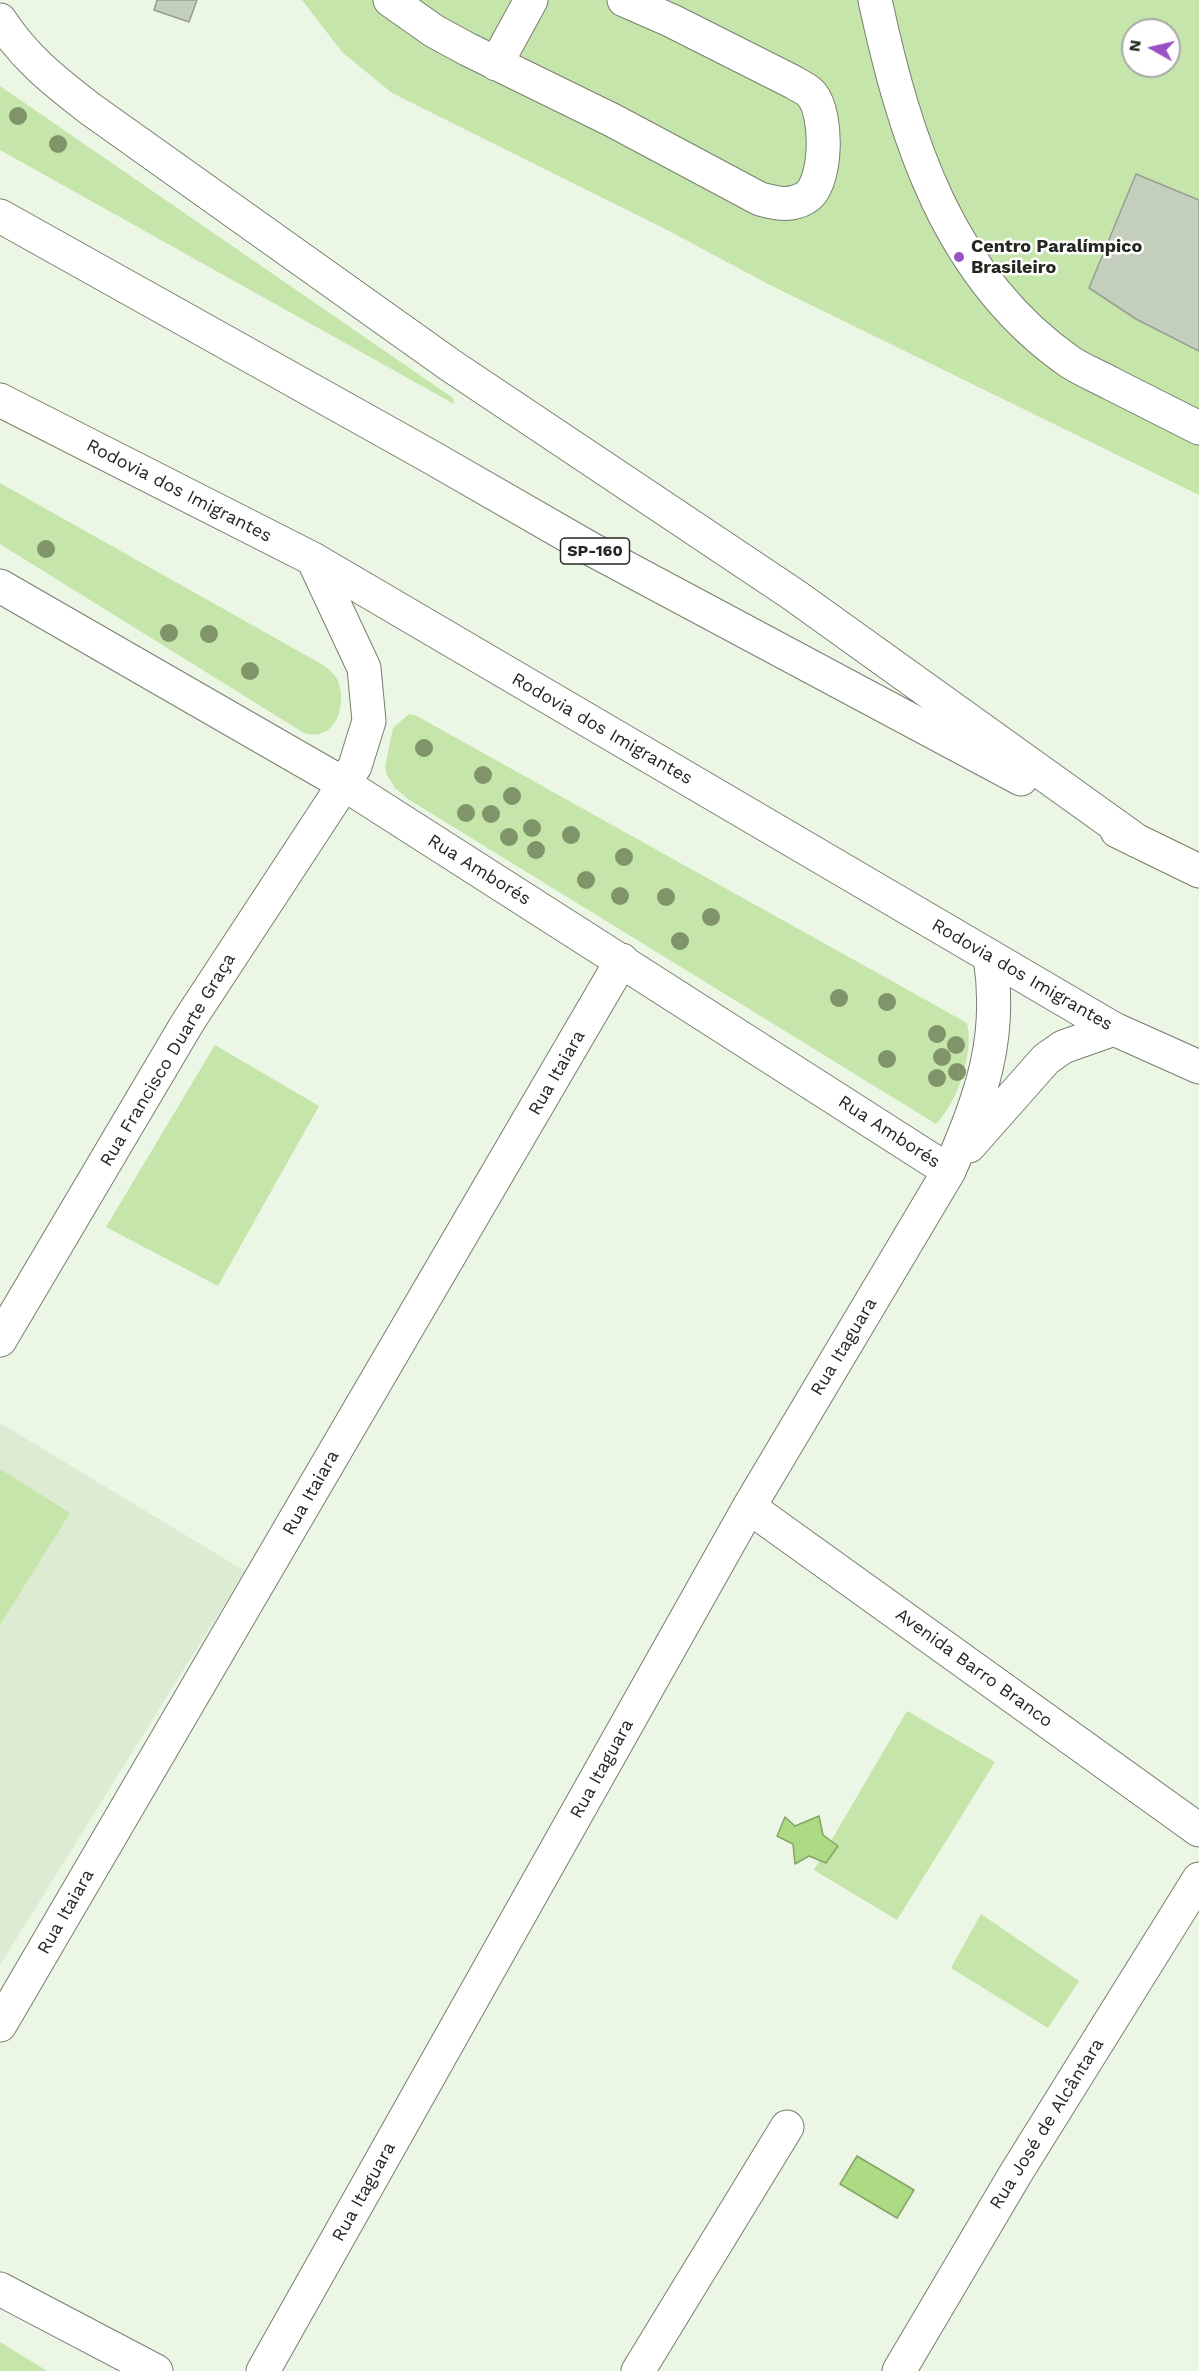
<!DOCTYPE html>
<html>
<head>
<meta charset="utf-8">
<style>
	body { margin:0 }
	#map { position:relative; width:1199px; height:2371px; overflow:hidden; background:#ecf6e4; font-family:"Work Sans",sans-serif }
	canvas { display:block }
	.north { position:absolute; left:1121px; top:18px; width:60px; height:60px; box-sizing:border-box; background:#fff; border:2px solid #a7a9a6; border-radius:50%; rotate:278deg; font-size:16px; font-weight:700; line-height:24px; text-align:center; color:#242821 }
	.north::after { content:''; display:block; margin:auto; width:21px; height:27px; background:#9a51c4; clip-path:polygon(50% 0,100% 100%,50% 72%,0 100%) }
</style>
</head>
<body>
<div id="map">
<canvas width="1199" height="2371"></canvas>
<div class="north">N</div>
</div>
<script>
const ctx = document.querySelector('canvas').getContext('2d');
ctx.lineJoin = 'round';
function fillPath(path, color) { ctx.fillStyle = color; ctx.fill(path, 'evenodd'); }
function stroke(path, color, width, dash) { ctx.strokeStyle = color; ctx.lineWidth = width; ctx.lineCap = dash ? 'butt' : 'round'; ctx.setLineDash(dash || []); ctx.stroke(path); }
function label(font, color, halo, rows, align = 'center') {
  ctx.font = font + ' "Work Sans",sans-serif'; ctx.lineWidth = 5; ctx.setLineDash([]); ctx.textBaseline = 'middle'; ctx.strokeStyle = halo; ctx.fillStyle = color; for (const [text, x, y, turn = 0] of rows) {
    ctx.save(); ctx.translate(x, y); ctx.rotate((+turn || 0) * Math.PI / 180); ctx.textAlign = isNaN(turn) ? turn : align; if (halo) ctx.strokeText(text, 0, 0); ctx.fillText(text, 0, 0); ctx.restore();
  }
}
fillPath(new Path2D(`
	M 0,1423 L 245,1571 L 0,1965 Z`), '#ddebd3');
fillPath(new Path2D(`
	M 302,0 L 1199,0 L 1199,495 L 770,285 L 667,230 L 392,93 L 342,52 ZM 1133,30 L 1169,30 L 1169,66 L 1133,66 Z
	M 0,86 L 453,398 L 454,404 L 0,150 Z
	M 0,483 L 323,665 C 328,669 334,673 337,679 C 348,702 337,743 304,733 L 0,544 Z
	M 409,714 L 415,715 L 967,1023 C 974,1053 958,1102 936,1124 L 408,799 L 395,788 L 387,775 L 385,767 L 393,728 Z
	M 215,1045 L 319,1106 L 218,1286 L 106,1227 Z
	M 0,1469 L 70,1513 L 0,1625 Z
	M 907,1711 L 995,1762 L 897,1920 L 814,1870 Z
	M 981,1914 L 1079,1981 L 1048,2028 L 951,1968 Z
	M 0,2342 L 47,2371 L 0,2371 Z`), '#c5e5ab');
const water = new Path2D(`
	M 819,1816 L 823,1835 L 838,1846 L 826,1863 L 809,1856 L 795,1864 L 793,1844 L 777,1836 L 785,1817 L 795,1826 Z
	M 857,2156 L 914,2190 L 897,2218 L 840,2184 Z`);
fillPath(water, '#addb84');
stroke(water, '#84a566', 1.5);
const building = new Path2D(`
	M 157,0 L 197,0 L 189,22 L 154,10 Z
	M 1136,174 L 1199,200 L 1199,351 L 1136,319 L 1089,288 Z`);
fillPath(building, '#c4cebd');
stroke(building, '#969f8f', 1.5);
const minor = new Path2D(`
	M 390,0 L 434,31 L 467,49 L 612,120 L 760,199 C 775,203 790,207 805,198 C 828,185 828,114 812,95 C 808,89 799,86 793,82 L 672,21 L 624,0
	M 875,0 C 905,139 948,277 1070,362 C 1082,370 1097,376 1110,383 C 1140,398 1169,413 1199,428
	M 496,64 L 531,0
	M 0,586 L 344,784 L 949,1171
	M 969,1146 L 1046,1059 L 1063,1047 L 1114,1029
	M 0,1340 L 188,1022 L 344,784
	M 749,1507 L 1199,1830
	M 0,2025 L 622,960
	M 0,2289 L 156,2371
	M 263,2371 L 749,1507 L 949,1171 C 981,1097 1003,1039 990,957
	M 638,2371 L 787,2127
	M 899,2371 L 1016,2173 L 1199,1879`);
const highway = new Path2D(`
	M 0,20 C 25,58 53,80 89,108 L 450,365 L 794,595 L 1137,841
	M 0,216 L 431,457 L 591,549 L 1021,779
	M 0,400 L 313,559 L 1114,1029 L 1199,1067
	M 313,559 L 364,668 L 369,721 L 355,766 L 344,784
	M 1117,831 L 1199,871`);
stroke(minor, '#777f70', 35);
stroke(highway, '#777f70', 35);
stroke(minor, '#fff', 33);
stroke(highway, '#fff', 33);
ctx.fillStyle = '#809469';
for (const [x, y] of [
	[18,116],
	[58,144],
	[46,549],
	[169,633],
	[209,634],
	[250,671],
	[424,748],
	[483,775],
	[512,796],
	[466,813],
	[491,814],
	[532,828],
	[571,835],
	[509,837],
	[536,850],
	[624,857],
	[586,880],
	[620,896],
	[666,897],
	[711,917],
	[680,941],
	[839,998],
	[887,1002],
	[937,1034],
	[956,1045],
	[942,1057],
	[887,1059],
	[957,1072],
	[937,1078]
]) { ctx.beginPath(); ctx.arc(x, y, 9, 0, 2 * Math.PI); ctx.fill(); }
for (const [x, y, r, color] of [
	[959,257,6,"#9a51c4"]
]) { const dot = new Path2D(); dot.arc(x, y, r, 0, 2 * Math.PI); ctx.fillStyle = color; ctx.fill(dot); stroke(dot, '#fff', 2); }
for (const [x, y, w] of [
	[595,551,69]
]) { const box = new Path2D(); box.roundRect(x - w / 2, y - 13, w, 26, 4.5); ctx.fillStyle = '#fff'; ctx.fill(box); stroke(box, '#242821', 1.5); }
label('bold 16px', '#242821', null, [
	["SP-160",595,551]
]);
label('bold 18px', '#242821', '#fff', [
	["Centro Paralímpico",971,247],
	["Brasileiro",971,268]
], 'left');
label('18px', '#242821', '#fff', [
	["Rodovia dos Imigrantes",179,491,27],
	["Rodovia dos Imigrantes",602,729,30],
	["Rua Amborés",479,870,32],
	["Rodovia dos Imigrantes",1022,975,30],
	["Rua Francisco Duarte Graça",168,1060,-59],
	["Rua Itaiara",557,1073,-60],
	["Rua Amborés",889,1132,33],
	["Rua Itaguara",844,1347,-59],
	["Rua Itaiara",311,1493,-60],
	["Avenida Barro Branco",974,1668,36],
	["Rua Itaguara",602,1769,-61],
	["Rua Itaiara",66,1912,-60],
	["Rua José de Alcântara",1047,2124,-58],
	["Rua Itaguara",364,2192,-61]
]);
</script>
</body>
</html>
